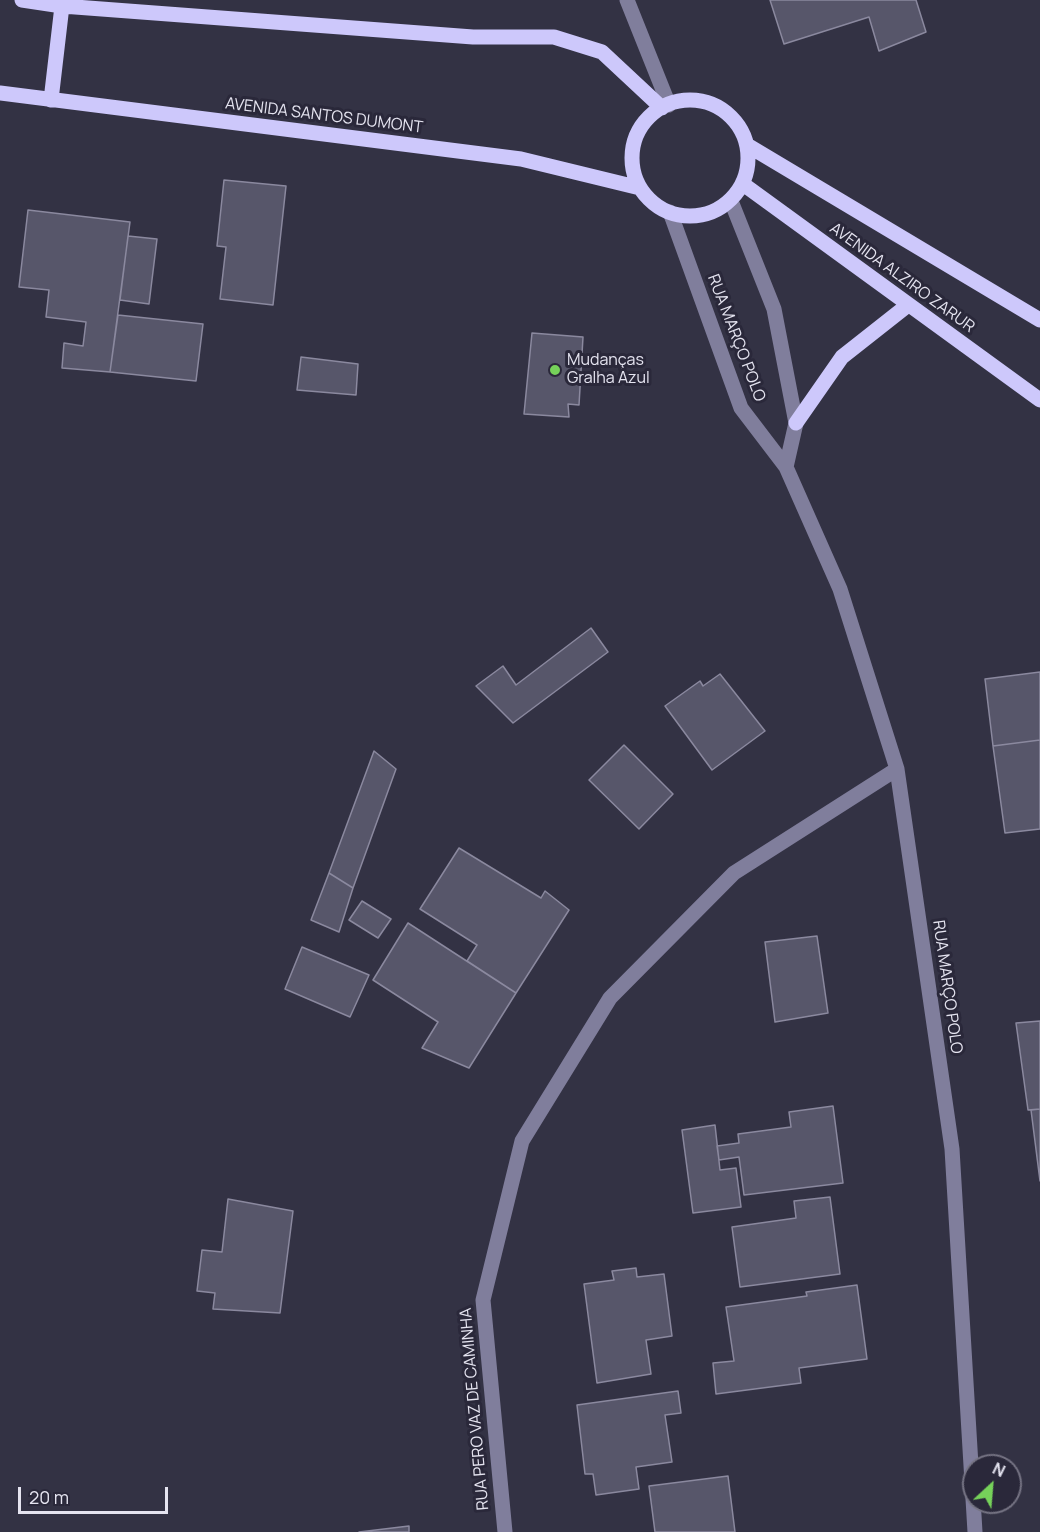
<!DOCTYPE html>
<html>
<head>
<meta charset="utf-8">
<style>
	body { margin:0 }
	#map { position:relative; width:1040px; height:1532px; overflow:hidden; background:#333244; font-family:Manrope,sans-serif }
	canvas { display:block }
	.north { position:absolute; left:962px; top:1454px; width:60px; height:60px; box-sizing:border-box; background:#2a283a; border:2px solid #757383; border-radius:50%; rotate:26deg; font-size:16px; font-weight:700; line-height:24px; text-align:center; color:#e5e4f0 }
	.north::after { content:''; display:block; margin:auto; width:21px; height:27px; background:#76d25a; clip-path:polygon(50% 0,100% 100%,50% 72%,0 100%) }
	.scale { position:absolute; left:18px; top:1487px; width:150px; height:27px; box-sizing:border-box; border:3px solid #e5e4f0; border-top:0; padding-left:8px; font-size:18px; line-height:21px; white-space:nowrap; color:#e5e4f0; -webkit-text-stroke:4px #2a283a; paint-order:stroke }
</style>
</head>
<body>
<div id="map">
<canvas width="1040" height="1532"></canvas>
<div class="north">N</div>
<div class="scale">20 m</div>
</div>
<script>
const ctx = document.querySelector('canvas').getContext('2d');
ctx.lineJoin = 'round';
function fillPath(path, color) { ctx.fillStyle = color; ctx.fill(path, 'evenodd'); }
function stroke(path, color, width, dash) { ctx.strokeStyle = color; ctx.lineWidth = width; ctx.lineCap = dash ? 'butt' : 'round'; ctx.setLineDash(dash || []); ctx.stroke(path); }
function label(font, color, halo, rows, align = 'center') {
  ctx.font = font + ' Manrope,sans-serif'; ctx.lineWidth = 6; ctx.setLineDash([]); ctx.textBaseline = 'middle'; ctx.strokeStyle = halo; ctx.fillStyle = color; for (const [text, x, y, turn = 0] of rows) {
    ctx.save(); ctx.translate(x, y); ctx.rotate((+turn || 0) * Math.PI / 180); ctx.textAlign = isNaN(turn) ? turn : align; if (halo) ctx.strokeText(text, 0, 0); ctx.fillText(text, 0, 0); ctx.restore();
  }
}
const building = new Path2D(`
	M 770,0 L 916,0 L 926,32 L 879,51 L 869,17 L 784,44 Z
	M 224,180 L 286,186 L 273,305 L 220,299 L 226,247 L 217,246 Z
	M 28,210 L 130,222 L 110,372 L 62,368 L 64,343 L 83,346 L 86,322 L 46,317 L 49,290 L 19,287 Z
	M 128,236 L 157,239 L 149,304 L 120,300 Z
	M 118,315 L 203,324 L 196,381 L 110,372 Z
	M 532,333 L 583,337 L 579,405 L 568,404 L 569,417 L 524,414 Z
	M 301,357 L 358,364 L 356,395 L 297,390 Z
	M 591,628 L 608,652 L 513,723 L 476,686 L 503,666 L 516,685 Z
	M 1040,672 L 1040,740 L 993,746 L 985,679 Z
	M 720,674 L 765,731 L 712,770 L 665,706 L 700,681 L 703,686 Z
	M 1040,740 L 1040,829 L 1005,833 L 993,746 Z
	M 624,745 L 673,794 L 639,829 L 589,780 Z
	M 374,751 L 396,769 L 353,888 L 329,873 Z
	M 459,848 L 541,898 L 545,891 L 569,910 L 516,993 L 467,961 L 477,945 L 420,909 Z
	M 329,873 L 353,888 L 339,932 L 311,920 Z
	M 362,901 L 391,919 L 378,938 L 349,920 Z
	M 408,923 L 516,993 L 469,1068 L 422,1048 L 438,1022 L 373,980 Z
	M 817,936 L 828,1013 L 775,1022 L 765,942 Z
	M 302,947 L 369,975 L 350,1017 L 285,989 Z
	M 1040,1021 L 1040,1109 L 1028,1110 L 1016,1023 Z
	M 833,1106 L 843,1183 L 744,1195 L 739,1157 L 719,1160 L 717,1146 L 739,1143 L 738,1134 L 791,1127 L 789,1112 Z
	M 1040,1109 L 1040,1181 L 1031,1110 Z
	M 715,1125 L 720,1170 L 736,1168 L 741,1207 L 693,1213 L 682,1130 Z
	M 830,1197 L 840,1274 L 740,1287 L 732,1227 L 796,1218 L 794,1201 Z
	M 228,1199 L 293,1211 L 280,1313 L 213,1309 L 215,1293 L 197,1291 L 202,1250 L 222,1252 Z
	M 636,1268 L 637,1277 L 664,1274 L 672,1336 L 646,1340 L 651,1374 L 597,1383 L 584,1284 L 614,1280 L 612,1271 Z
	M 857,1285 L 867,1359 L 799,1368 L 801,1383 L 716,1394 L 713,1363 L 734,1361 L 726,1307 L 807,1296 L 806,1292 Z
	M 678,1391 L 681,1413 L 665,1415 L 672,1462 L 636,1467 L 639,1489 L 596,1495 L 593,1474 L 585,1474 L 577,1405 Z
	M 728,1476 L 735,1532 L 655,1532 L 649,1486 Z
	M 409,1526 L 409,1532 L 359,1532 Z`);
fillPath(building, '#57566a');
stroke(building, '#8b899f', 1.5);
stroke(new Path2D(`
	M 627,0 L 669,105
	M 731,201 L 774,309 L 796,423 L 786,467
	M 670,212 L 741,408 L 786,467 L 840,589 L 897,769 L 952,1149 L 975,1532
	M 505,1532 L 483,1300 L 522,1141 L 610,998 L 734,873 L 897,769`), '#807e9c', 15);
stroke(new Path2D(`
	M 22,0 L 62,6 L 473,37 L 554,37 L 602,52 L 662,108
	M 0,93 L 521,159 L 640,188
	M 51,100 L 62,6
	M632 158a58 58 0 1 1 116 0a58 58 0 1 1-116 0Z
	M 747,145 L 1040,320
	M 743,184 L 1040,400
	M 796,423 L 842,357 L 908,305`), '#cdc8fb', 15);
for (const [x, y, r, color] of [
	[555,370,6,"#76d25a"]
]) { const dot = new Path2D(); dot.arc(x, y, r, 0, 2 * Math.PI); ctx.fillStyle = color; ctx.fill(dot); stroke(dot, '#2a283a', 2); }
label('16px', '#e5e4f0', '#2a283a', [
	["AVENIDA SANTOS DUMONT",324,116,7],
	["AVENIDA ALZIRO ZARUR",902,278,36],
	["RUA MARÇO POLO",736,338,69],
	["RUA MARÇO POLO",947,987,82],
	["RUA PERO VAZ DE CAMINHA",475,1409,-95]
]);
label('16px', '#e5e4f0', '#2a283a', [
	["Mudanças",567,361],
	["Gralha Azul",567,379]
], 'left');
</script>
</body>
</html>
